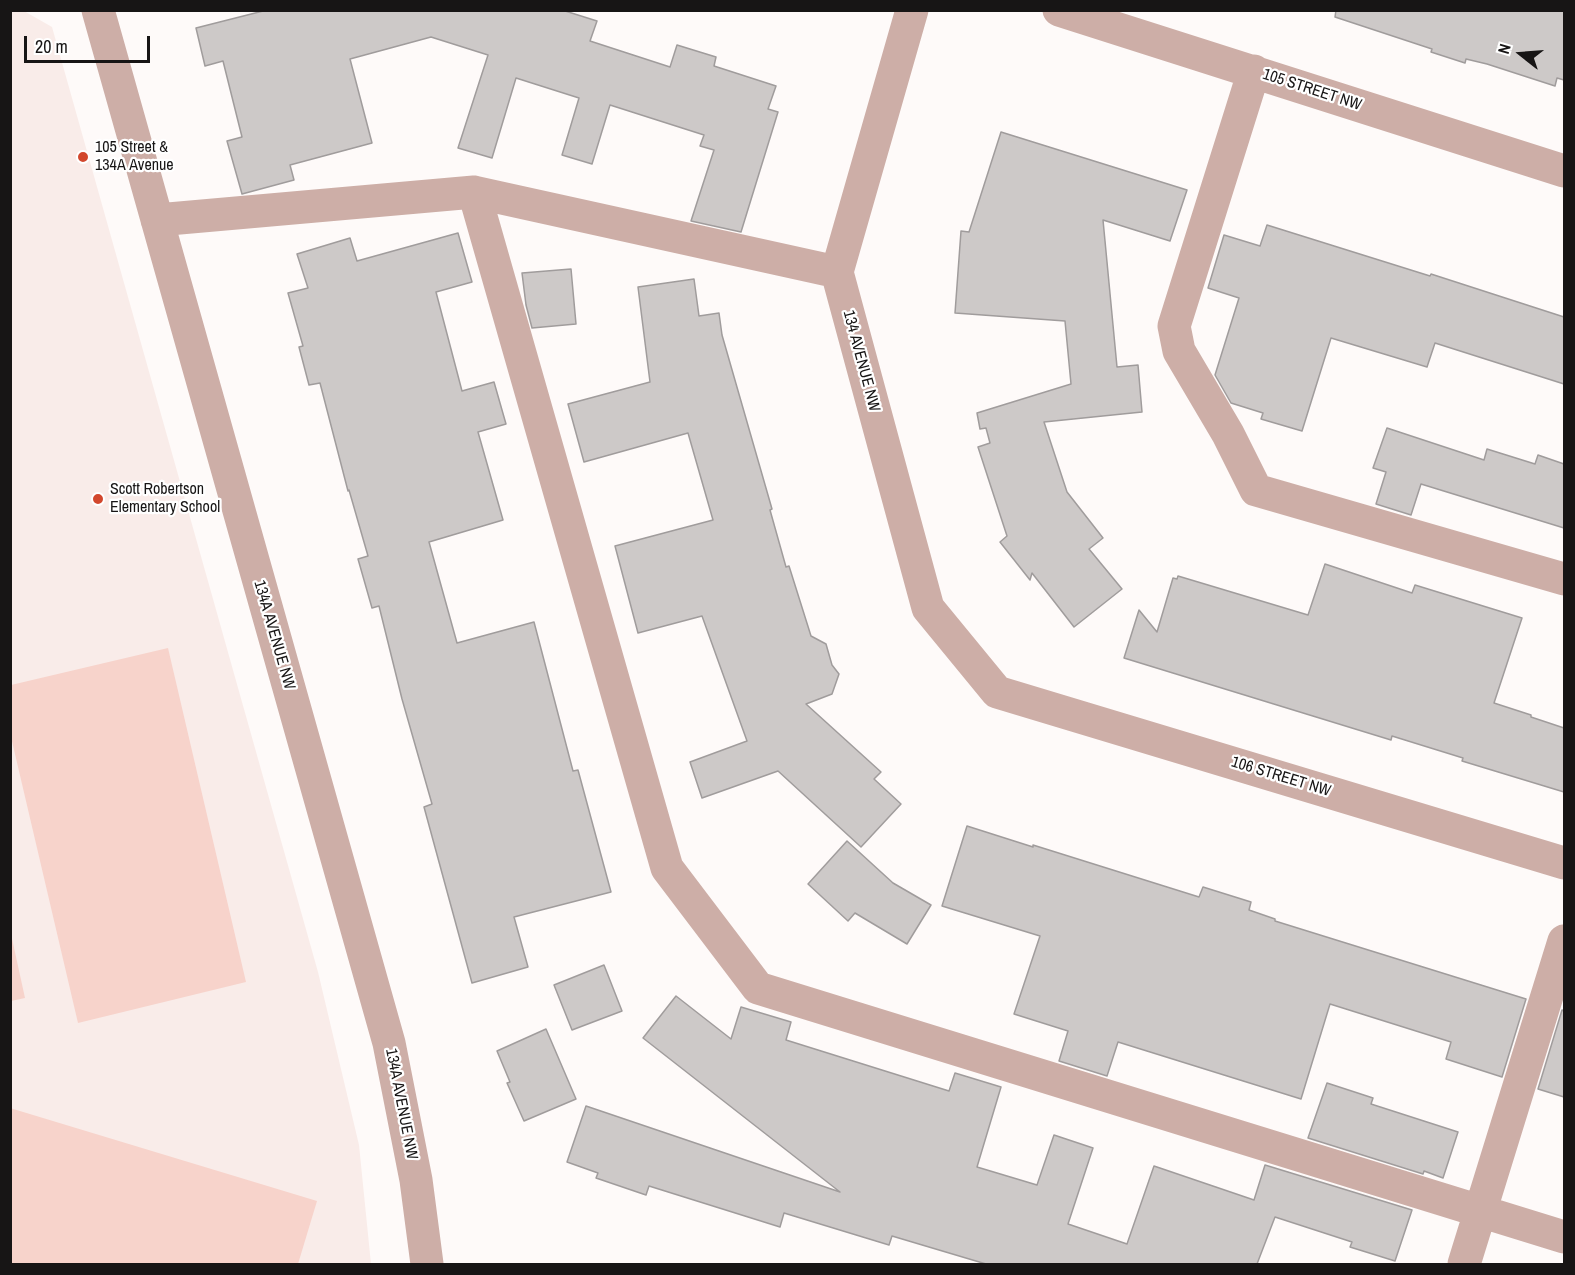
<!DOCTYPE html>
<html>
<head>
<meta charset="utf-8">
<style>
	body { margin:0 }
	#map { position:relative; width:1575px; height:1275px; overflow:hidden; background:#fefaf9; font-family:"Archivo Narrow",sans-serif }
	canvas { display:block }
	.frame { position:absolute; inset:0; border:12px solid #171515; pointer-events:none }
	.north { position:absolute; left:1491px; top:24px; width:60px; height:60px; -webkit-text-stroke:4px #fff; paint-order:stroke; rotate:287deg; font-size:16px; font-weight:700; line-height:24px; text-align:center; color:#171515 }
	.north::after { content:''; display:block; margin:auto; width:21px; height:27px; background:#171515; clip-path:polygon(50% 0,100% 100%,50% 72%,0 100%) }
	.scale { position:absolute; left:24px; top:36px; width:126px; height:27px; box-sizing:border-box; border:3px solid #171515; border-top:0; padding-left:8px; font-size:18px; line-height:21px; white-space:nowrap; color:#171515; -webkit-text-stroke:4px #fff; paint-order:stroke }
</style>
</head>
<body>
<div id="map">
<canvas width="1575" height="1275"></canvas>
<div class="frame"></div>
<div class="north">N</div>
<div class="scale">20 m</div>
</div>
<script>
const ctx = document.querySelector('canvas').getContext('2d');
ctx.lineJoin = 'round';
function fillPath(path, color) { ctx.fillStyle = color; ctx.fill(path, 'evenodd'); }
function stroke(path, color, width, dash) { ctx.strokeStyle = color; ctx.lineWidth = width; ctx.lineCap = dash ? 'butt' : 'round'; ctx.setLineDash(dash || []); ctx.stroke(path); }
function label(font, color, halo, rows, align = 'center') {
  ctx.font = font + ' "Archivo Narrow",sans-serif'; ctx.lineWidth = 4.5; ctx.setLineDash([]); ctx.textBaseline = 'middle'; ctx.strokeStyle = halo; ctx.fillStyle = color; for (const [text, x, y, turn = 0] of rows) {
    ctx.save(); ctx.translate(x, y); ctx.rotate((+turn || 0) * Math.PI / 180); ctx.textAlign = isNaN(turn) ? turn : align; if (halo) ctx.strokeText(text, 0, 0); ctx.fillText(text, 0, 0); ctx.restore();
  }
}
fillPath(new Path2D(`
	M 10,11 L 24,11 L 52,27 L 318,972 L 359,1145 L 371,1264 L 11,1264 Z`), '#f9ece9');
fillPath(new Path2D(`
	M 168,648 L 246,982 L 78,1023 L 11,737 L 11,685 Z
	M 11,934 L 25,998 L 11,1001 L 10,1001 Z
	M 10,1108 L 317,1201 L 298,1264 L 11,1264 Z`), '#f7d3cb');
const building = new Path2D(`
	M 267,10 L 562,10 L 597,21 L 590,41 L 670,67 L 677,45 L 716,57 L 714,66 L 776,86 L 768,109 L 778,112 L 741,232 L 691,221 L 714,150 L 700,146 L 704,135 L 610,105 L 592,164 L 562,155 L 579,98 L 516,78 L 492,158 L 458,148 L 488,55 L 431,37 L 350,59 L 372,143 L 290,165 L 294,180 L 242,194 L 227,141 L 242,137 L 223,61 L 205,66 L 196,28 Z
	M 1336,10 L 1564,10 L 1564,80 L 1557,78 L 1555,86 L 1487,64 L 1466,59 L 1465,63 L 1431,52 L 1432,49 L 1335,17 Z
	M 1001,132 L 1187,190 L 1170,241 L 1103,220 L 1117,367 L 1138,365 L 1142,412 L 1044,422 L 1067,492 L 1103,538 L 1089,549 L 1122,589 L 1074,627 L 1032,573 L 1030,580 L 1000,542 L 1007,536 L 978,447 L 990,443 L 986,428 L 980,429 L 977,413 L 1071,384 L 1065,321 L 955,313 L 961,231 L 969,232 Z
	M 1267,225 L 1430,276 L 1431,274 L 1564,317 L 1564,384 L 1435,343 L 1427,367 L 1331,338 L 1302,431 L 1261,419 L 1263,413 L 1231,403 L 1215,375 L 1239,298 L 1208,288 L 1224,235 L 1260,246 Z
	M 458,233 L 472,282 L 436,292 L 462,391 L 494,382 L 506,424 L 478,432 L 503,520 L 429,542 L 457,643 L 534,622 L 573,771 L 578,770 L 611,892 L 514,917 L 528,967 L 472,983 L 424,807 L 432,804 L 402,699 L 379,606 L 372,608 L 358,559 L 368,556 L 349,490 L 348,491 L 320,383 L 309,385 L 299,347 L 303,346 L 288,293 L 308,288 L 297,254 L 350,238 L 357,261 Z
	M 571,269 L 576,324 L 532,328 L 526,305 L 522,273 Z
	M 694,279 L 699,316 L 719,313 L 722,335 L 772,509 L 770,510 L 786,567 L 789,566 L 811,636 L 826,644 L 832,665 L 839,674 L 832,694 L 806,704 L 881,772 L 874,779 L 901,804 L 861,847 L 778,771 L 702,798 L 690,762 L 747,741 L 702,616 L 638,633 L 615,546 L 713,520 L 688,433 L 584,462 L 568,404 L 650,382 L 638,287 Z
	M 1387,428 L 1484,460 L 1487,449 L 1535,464 L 1538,455 L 1564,464 L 1564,528 L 1421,484 L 1411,515 L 1376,504 L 1386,472 L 1373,468 Z
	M 1325,564 L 1412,593 L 1415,585 L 1522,618 L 1494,703 L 1531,715 L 1531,717 L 1564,728 L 1564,792 L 1462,761 L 1463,758 L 1392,736 L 1391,740 L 1124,658 L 1139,610 L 1157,632 L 1173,578 L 1177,579 L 1178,576 L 1308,615 Z
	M 967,826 L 1033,847 L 1033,845 L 1199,897 L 1203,887 L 1251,902 L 1249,910 L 1275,919 L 1275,921 L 1526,999 L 1502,1077 L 1446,1059 L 1451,1042 L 1330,1004 L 1301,1099 L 1118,1042 L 1107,1076 L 1059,1061 L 1068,1031 L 1014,1014 L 1040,936 L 942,906 Z
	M 847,841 L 893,883 L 931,905 L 907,944 L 855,913 L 848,921 L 808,884 Z
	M 604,965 L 622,1011 L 572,1030 L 554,985 Z
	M 676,996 L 731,1039 L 741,1007 L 791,1022 L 786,1040 L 949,1091 L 955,1073 L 1001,1087 L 977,1167 L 1037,1185 L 1054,1135 L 1093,1148 L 1068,1224 L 1127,1244 L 1154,1166 L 1254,1200 L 1265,1165 L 1412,1210 L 1395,1261 L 1350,1247 L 1352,1242 L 1275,1217 L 1257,1264 L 986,1264 L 892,1236 L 889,1245 L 784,1213 L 780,1227 L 649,1186 L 646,1195 L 596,1178 L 598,1173 L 567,1162 L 586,1106 L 840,1192 L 643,1038 Z
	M 1562,1010 L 1564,1011 L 1564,1097 L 1538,1089 Z
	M 546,1029 L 576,1099 L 524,1121 L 507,1083 L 510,1082 L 497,1051 Z
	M 1327,1083 L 1373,1098 L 1371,1104 L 1458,1132 L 1443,1178 L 1424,1171 L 1423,1174 L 1308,1138 Z`);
fillPath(building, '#cdc9c8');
stroke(building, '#a09c9c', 1.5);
stroke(new Path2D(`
	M 98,10 L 389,1043 L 416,1180 L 427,1264
	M 912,10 L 837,272 L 928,608 L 997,692 L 1564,863
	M 1059,10 L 1564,171
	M 1254,71 L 1174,326 L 1179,351 L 1228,434 L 1256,490 L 1564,579
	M 474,192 L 667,868 L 758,988 L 1564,1237
	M 157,220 L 474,192 L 837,272
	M 1464,1264 L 1564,941`), '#cdaea7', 33);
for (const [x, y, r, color] of [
	[83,157,6,"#d2472d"],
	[98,499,6,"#d2472d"]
]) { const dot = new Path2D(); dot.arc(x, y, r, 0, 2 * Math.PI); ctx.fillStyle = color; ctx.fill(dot); stroke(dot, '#fff', 2); }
label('16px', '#171515', '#fff', [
	["105 STREET NW",1312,90,18],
	["134 AVENUE NW",861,361,75],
	["134A AVENUE NW",274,635,74],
	["106 STREET NW",1281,777,17],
	["134A AVENUE NW",401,1104,79]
]);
label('16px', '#171515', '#fff', [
	["105 Street &",95,148],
	["134A Avenue",95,166],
	["Scott Robertson",110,490],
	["Elementary School",110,508]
], 'left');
</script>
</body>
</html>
